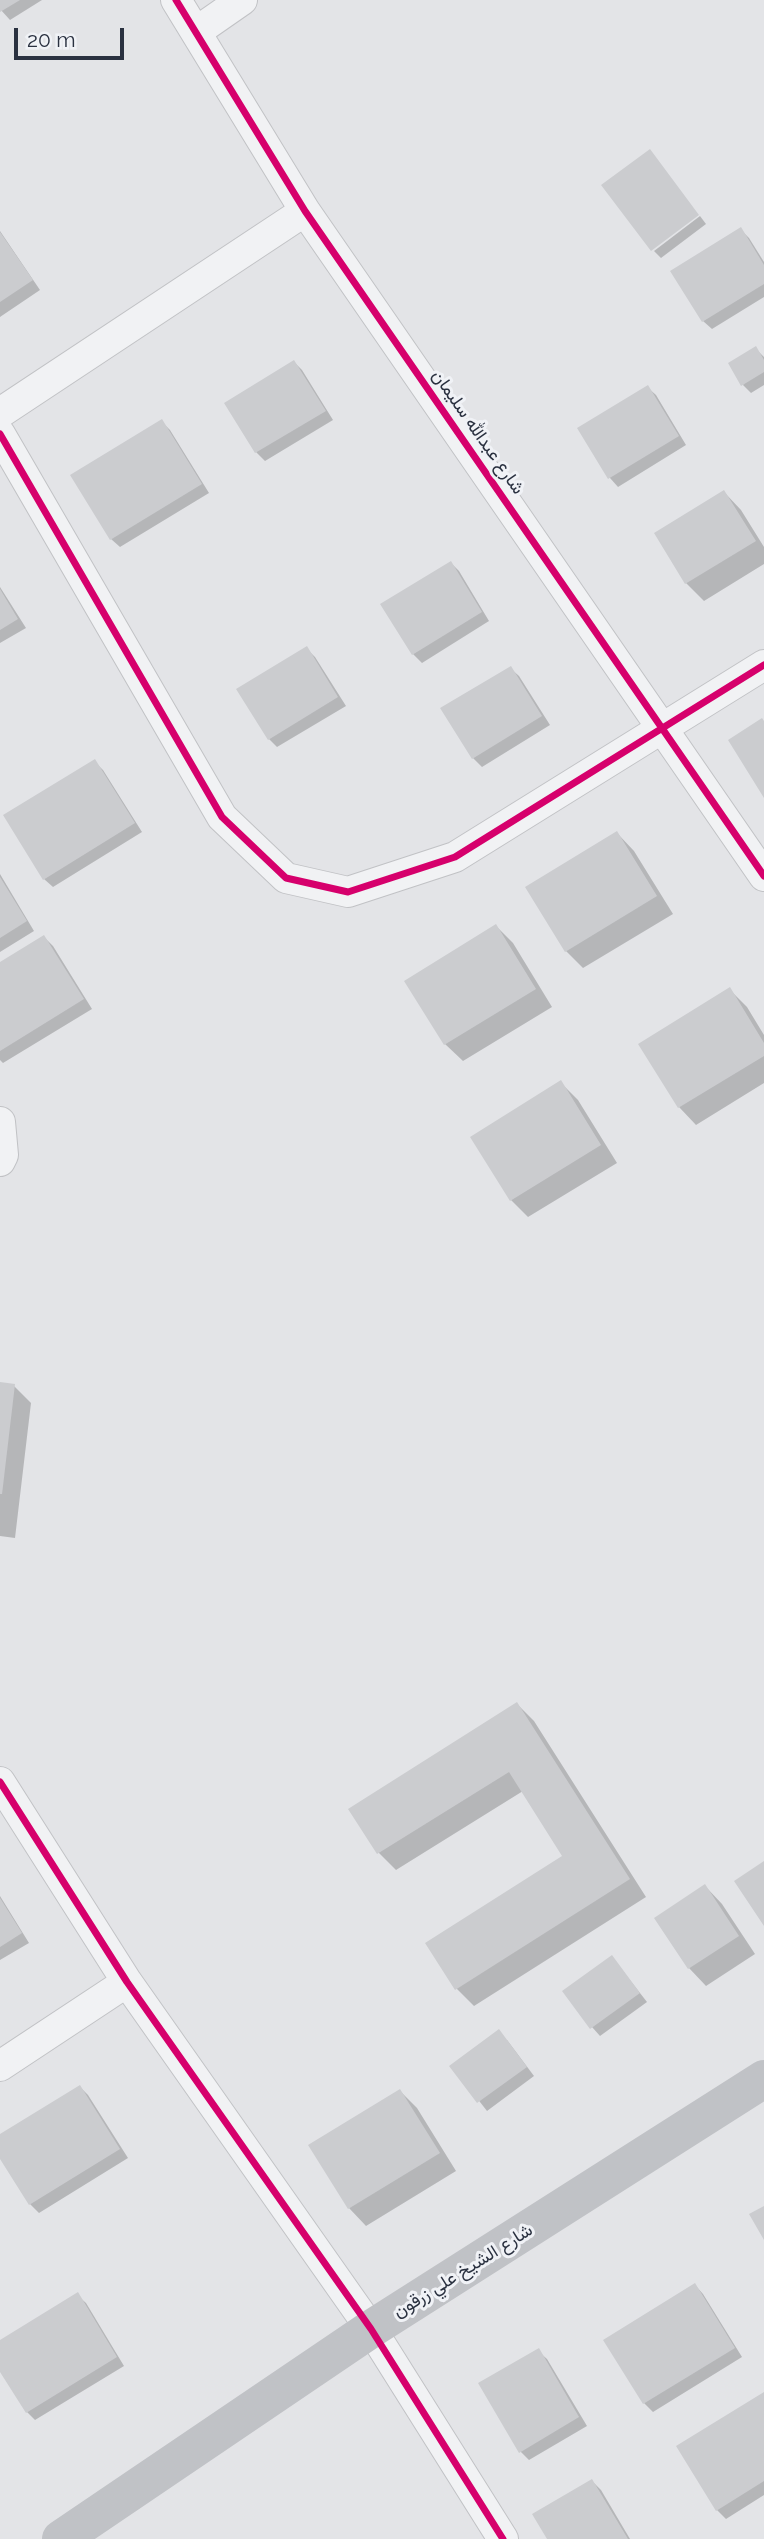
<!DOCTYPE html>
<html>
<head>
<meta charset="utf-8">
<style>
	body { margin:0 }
	#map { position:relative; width:764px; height:2539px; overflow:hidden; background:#e3e4e7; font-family:Raleway,sans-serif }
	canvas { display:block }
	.scale { position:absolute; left:14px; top:28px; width:110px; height:32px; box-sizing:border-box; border:4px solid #2a3140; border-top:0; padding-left:9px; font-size:21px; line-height:24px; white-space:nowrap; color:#2a3140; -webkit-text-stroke:5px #f0f2f6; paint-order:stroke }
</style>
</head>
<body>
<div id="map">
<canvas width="764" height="2539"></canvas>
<div class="scale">20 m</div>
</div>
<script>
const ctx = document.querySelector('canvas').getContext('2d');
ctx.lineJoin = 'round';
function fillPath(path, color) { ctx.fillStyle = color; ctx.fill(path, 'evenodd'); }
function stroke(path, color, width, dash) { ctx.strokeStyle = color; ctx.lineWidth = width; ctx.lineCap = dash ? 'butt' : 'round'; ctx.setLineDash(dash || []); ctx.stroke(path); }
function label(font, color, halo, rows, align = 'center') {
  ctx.font = font + ' Raleway,Vazirmatn,sans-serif'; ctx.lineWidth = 6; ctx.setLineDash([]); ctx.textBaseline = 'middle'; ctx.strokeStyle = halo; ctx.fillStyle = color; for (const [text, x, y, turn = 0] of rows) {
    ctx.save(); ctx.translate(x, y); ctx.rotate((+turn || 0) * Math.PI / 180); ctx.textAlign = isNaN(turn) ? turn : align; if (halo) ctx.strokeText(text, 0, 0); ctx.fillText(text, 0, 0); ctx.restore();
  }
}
fillPath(new Path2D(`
	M 0,0 L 42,0 L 10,20 L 0,9 Z
	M 700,216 L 706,224 L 661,258 L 654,251 Z
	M 741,230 L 749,238 L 764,262 L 764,297 L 712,329 L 703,321 Z
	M 0,231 L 40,290 L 0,317 Z
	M 755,348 L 764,357 L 764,385 L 751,393 L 743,385 Z
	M 294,362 L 302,370 L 333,420 L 265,461 L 256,452 L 226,403 Z
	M 647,387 L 656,395 L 686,445 L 618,487 L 610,478 L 579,428 Z
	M 162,422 L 170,430 L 209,493 L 120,547 L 111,539 Z
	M 724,492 L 741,510 L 764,547 L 764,564 L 704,601 L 686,583 L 656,534 Z
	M 451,563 L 459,571 L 489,621 L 422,663 L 413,654 Z
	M 0,587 L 26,628 L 0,643 Z
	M 306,648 L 315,657 L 346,706 L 277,747 L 269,739 Z
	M 510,668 L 519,676 L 550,725 L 482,767 L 473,758 Z
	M 94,761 L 103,770 L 142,832 L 53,887 L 44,879 Z
	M 617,833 L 634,851 L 673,914 L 583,968 L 566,951 Z
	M 0,874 L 34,931 L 0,952 Z
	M 496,926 L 513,943 L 552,1007 L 463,1061 L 445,1044 Z
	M 44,937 L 53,946 L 92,1009 L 3,1063 L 0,1060 L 0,964 Z
	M 729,989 L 747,1007 L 764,1035 L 764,1083 L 696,1125 L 679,1107 L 640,1044 Z
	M 561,1083 L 578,1100 L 617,1163 L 528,1217 L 511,1200 Z
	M 0,1384 L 14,1386 L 31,1403 L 15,1538 L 0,1536 Z
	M 517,1704 L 534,1721 L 646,1897 L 474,2006 L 456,1988 L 565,1857 L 523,1791 L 396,1870 L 379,1853 L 351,1809 Z
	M 705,1886 L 722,1904 L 755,1954 L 706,1986 L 689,1968 Z
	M 0,1896 L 29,1943 L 0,1960 Z
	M 612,1957 L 647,2002 L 600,2036 L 592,2027 Z
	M 507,2040 L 534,2076 L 487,2111 L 452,2066 Z
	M 80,2087 L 88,2095 L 128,2158 L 39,2213 L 30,2204 L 0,2156 L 0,2136 Z
	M 400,2091 L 417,2108 L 456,2171 L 366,2226 L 349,2208 L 311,2145 Z
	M 695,2285 L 703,2294 L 742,2357 L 653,2412 L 644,2403 L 605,2340 Z
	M 77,2295 L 86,2303 L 124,2366 L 35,2420 L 27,2412 L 0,2368 L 0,2342 Z
	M 538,2351 L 547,2359 L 587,2426 L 529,2460 L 520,2451 Z
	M 764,2394 L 764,2495 L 726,2519 L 717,2510 Z
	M 592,2481 L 601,2490 L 630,2539 L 549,2539 Z`), '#0003');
fillPath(new Path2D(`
	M 0,0 L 20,0 L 0,12 Z
	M 650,149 L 699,215 L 651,251 L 601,185 Z
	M 741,227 L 764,265 L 764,284 L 702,322 L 670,271 Z
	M 0,232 L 33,280 L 0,302 Z
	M 756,346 L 764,360 L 764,372 L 741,386 L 728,363 Z
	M 294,360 L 326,411 L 255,453 L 224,403 Z
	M 648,385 L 679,436 L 608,479 L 577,428 Z
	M 162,419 L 202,484 L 110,540 L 70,475 Z
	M 724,490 L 756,541 L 685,584 L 654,533 Z
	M 451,561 L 482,612 L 412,655 L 380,604 Z
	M 0,589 L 18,619 L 0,630 Z
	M 307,646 L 338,697 L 268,740 L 236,689 Z
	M 511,666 L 542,716 L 472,759 L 440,708 Z
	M 762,718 L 764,721 L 764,798 L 728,740 Z
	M 95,759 L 135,823 L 43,880 L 3,815 Z
	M 617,831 L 657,896 L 565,952 L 525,887 Z
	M 0,877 L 27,921 L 0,938 Z
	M 496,924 L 536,989 L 444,1045 L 404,981 Z
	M 44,935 L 84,999 L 0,1051 L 0,962 Z
	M 730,987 L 764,1043 L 764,1056 L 678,1108 L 638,1044 Z
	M 561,1080 L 601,1145 L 510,1201 L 470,1137 Z
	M 0,1382 L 15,1384 L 2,1494 L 0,1494 Z
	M 517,1702 L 630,1879 L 455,1990 L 425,1943 L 562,1856 L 509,1772 L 377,1854 L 348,1809 Z
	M 764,1861 L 764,1926 L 734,1881 Z
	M 705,1884 L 739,1936 L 688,1969 L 654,1918 Z
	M 0,1898 L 22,1933 L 0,1947 Z
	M 612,1955 L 640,1993 L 590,2029 L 562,1991 Z
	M 499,2029 L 527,2067 L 477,2103 L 449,2066 Z
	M 80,2085 L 120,2149 L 29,2205 L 0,2159 L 0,2134 Z
	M 400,2089 L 440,2153 L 348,2209 L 308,2145 Z
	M 764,2206 L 764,2240 L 749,2214 Z
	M 695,2283 L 735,2348 L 643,2404 L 603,2340 Z
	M 78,2292 L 117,2357 L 26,2413 L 0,2372 L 0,2340 Z
	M 539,2348 L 579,2417 L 519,2453 L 478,2383 Z
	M 764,2392 L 764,2481 L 716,2511 L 676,2446 Z
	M 592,2479 L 628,2539 L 547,2539 L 532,2514 Z`), '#cbcccf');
const street = new Path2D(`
	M 176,0 L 305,211 L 764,876
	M 196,32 L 242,0
	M 0,413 L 305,211
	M 0,434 L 222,817 L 286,878 L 348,892 L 455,857 L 764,665
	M 0,1122 L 3,1155 L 0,1161
	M 0,1782 L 127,1982 L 371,2329 L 503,2539
	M 0,2066 L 127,1982`);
stroke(street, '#c1c2c5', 32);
stroke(street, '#f1f2f4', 30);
stroke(new Path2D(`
	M 61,2539 L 371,2329 L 764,2079`), '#c0c2c6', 38);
stroke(new Path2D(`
	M 176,0 L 305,211 L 764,876
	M 0,434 L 222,817 L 286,878 L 348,892 L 455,857 L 764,665
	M 0,1782 L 127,1982 L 371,2329 L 503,2539`), '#d6006c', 7);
label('18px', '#2a3140', '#f0f2f6', [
	["شارع عبدالله سليمان",478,432,55],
	["شارع الشيخ علي زرقون",463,2271,-32]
]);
</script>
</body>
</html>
